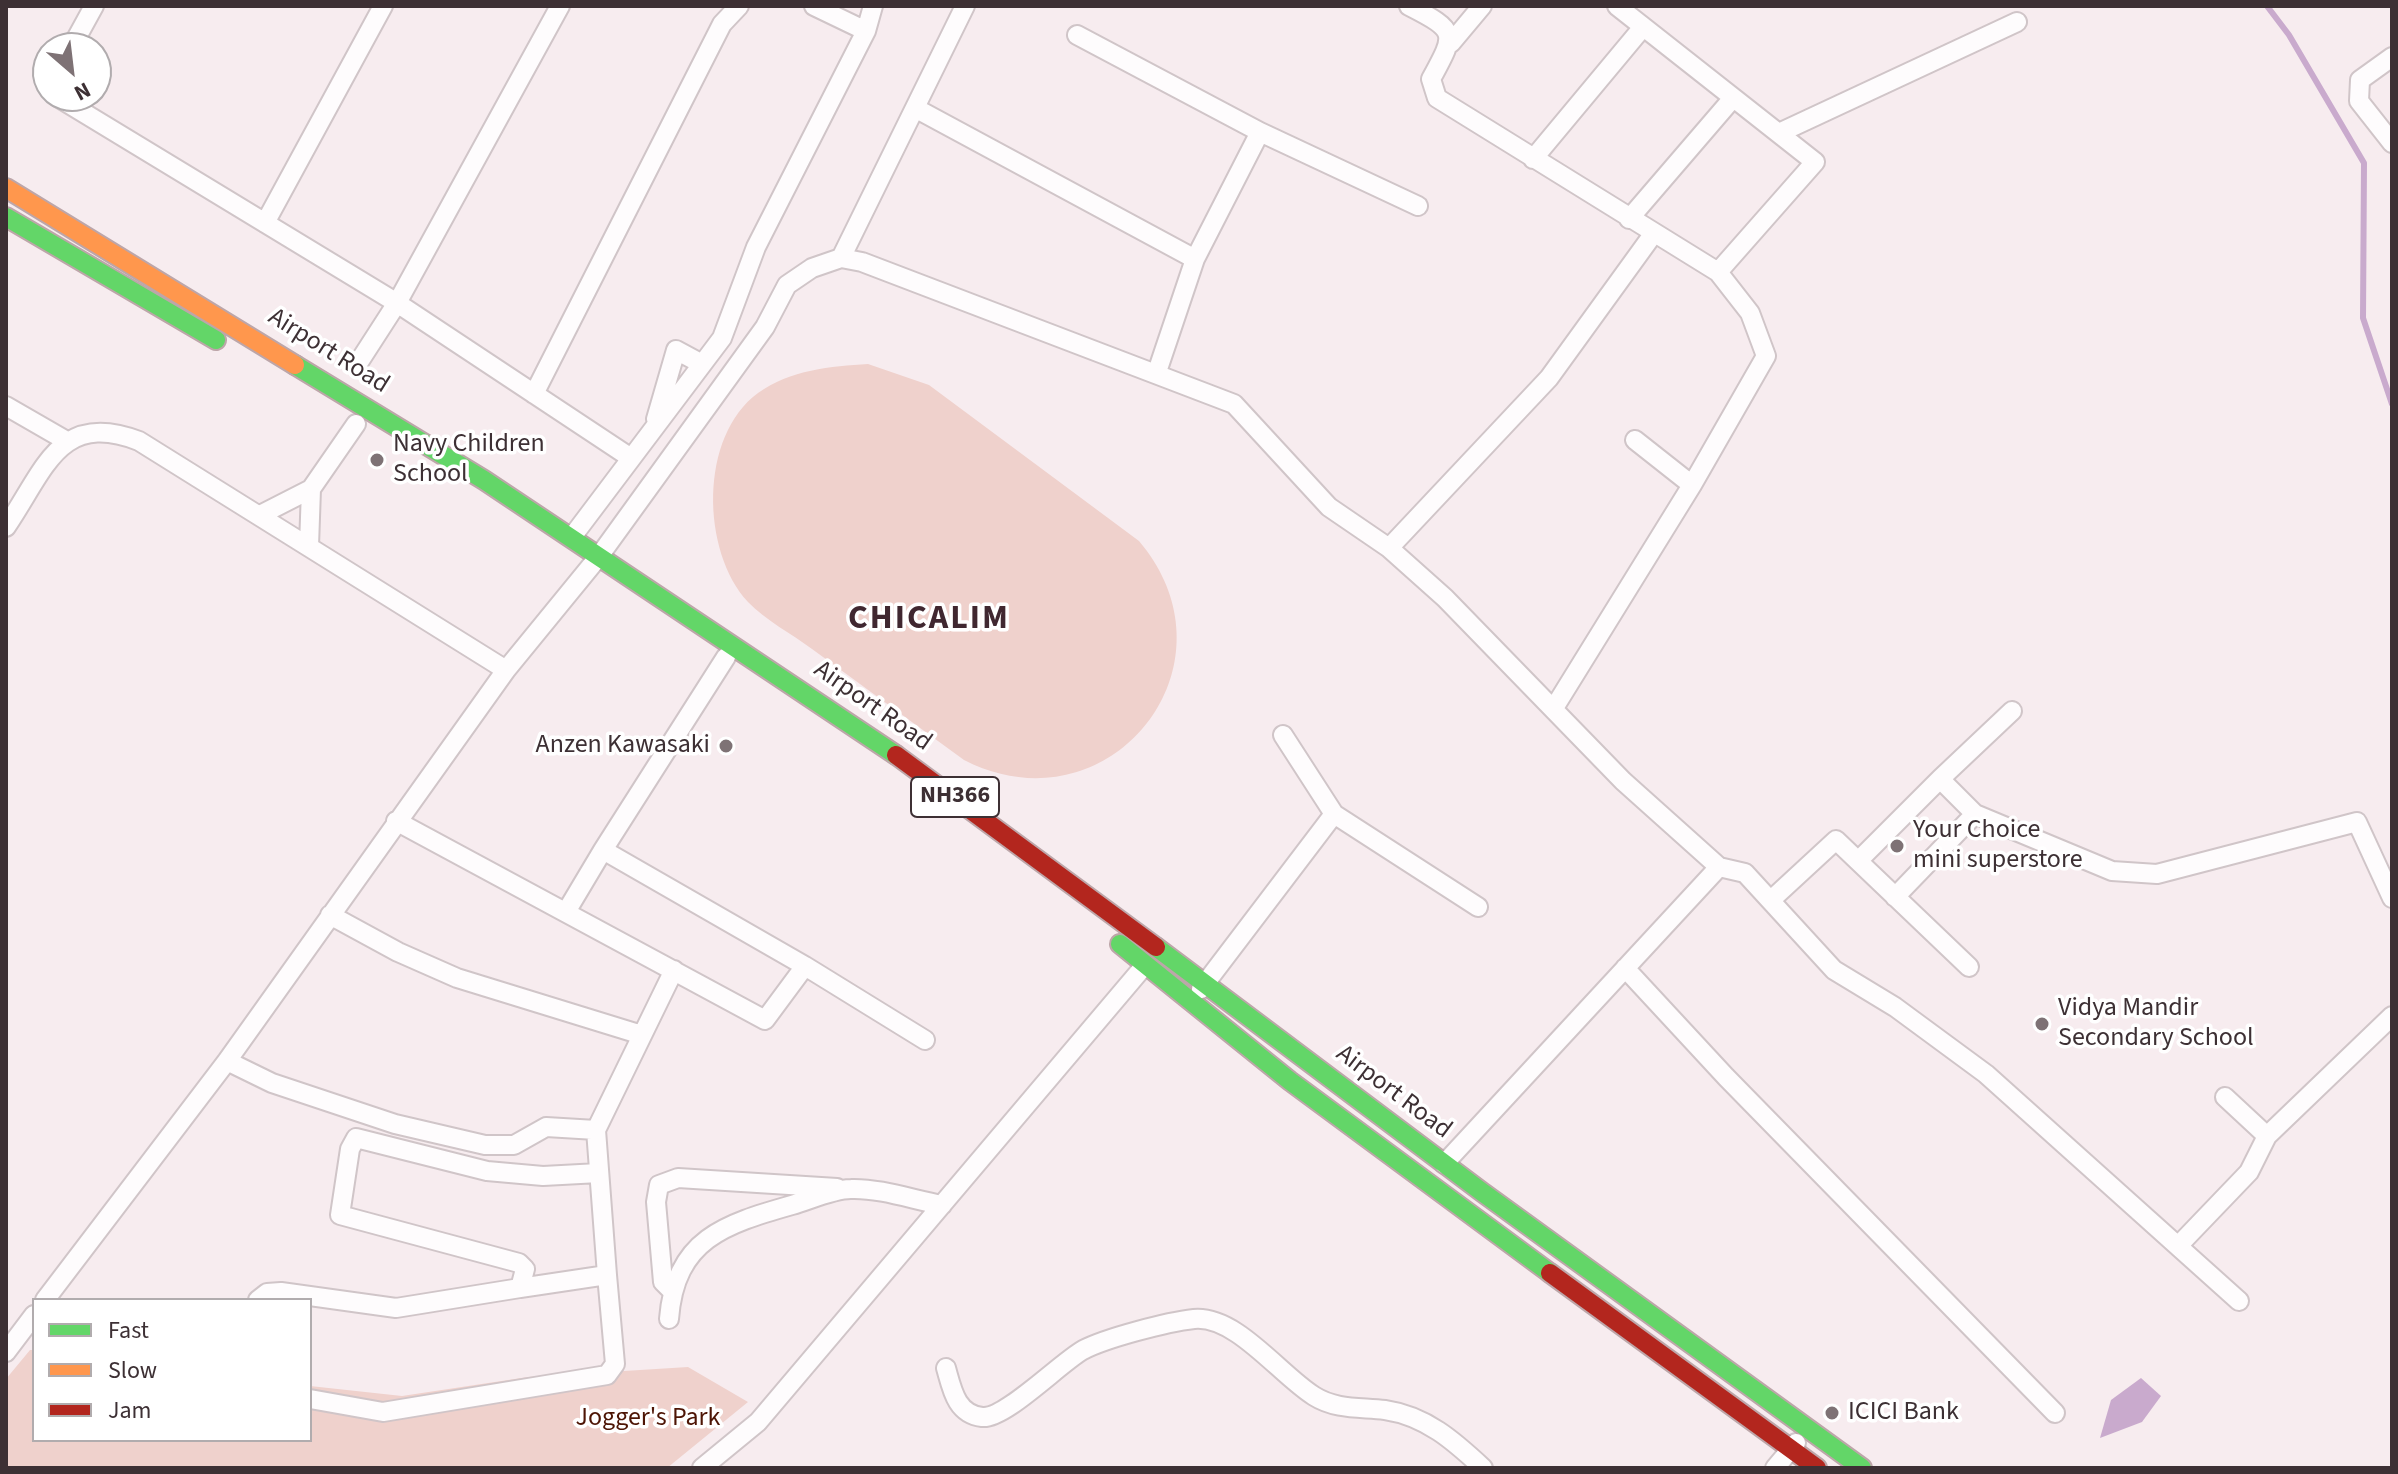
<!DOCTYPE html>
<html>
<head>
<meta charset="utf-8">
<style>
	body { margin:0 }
	#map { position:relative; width:2398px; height:1474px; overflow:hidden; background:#f7ecef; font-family:"Source Sans 3",sans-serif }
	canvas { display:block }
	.frame { position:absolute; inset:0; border:8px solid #3d3034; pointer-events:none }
	.legend { position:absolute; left:32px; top:1298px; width:280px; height:144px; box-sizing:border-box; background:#fff; border:2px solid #b1acae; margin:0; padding:10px 14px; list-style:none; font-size:24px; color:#3d3034 }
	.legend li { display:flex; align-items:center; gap:16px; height:40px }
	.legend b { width:40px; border:2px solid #b1acae }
	.north { position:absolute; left:32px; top:32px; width:80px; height:80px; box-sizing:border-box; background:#fff; border:2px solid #b1acae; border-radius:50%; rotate:152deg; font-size:22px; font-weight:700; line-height:32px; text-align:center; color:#3d3034 }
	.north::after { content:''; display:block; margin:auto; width:28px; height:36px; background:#7e7275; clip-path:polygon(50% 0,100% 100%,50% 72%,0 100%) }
</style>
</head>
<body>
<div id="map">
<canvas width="2398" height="1474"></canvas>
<div class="frame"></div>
<ul class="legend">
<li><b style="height:10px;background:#63d668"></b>Fast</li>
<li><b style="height:10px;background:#ff974d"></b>Slow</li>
<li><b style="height:10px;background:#b3261e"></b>Jam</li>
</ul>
<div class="north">N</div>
</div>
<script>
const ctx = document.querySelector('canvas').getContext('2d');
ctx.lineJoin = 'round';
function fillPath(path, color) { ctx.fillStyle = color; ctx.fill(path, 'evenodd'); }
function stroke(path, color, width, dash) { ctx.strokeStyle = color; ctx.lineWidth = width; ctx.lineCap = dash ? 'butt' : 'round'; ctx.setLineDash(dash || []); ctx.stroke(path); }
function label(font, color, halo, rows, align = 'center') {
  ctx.font = font + ' "Source Sans 3",sans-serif'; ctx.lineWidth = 7; ctx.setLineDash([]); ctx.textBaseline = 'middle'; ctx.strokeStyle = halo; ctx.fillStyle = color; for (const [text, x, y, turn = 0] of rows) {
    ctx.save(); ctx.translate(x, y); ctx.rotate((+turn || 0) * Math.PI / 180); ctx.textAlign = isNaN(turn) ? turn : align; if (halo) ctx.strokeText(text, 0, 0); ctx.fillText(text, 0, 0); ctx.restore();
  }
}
fillPath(new Path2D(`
	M 868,364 L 929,385 L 1139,541 C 1245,666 1109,834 964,760 C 913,723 863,686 812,649 C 792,634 765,620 748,602 C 701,551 699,436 758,393 C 790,370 831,366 868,364 Z
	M 30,1350 L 34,1350 L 34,1440 L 310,1440 L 310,1386 L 402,1396 L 528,1377 L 688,1367 L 748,1402 L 667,1468 L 6,1468 L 6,1379 Z`), '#efd1cc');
fillPath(new Path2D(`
	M 2141,1378 L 2161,1396 L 2142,1422 L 2100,1438 L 2111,1400 Z`), '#c9aacd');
stroke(new Path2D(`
	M 2267,6 L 2289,35 L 2364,163 L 2363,318 L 2392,404`), '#c9aacd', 6);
const street = new Path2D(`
	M 814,6 L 866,31
	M 1409,6 C 1458,31 1456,33 1431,79 L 1437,98 L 1718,272 L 1750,313 L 1766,356 L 1692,485 L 1554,708
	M 1617,6 L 1815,162 L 1718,272
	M 1077,35 L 1260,132 L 1195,259 L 1157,372
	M 1451,43 L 1482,6
	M 71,48 L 94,6
	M 2392,57 L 2360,80 L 2359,101 L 2392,143
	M 56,96 L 397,303 L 631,458
	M 915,108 L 1195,259
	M 1260,132 L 1418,206
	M 1779,133 L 2017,22
	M 1533,159 L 1643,27
	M 1629,219 L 1733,98
	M 265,223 L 383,6
	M 841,258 L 965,6
	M 357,365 L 397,303 L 560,6
	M 534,394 L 722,24 L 739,6
	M 6,406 L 65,440
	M 656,419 L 676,350 L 702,364
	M 1635,440 L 1692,485
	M 260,515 L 311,489 L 356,424
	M 6,527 C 45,470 59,410 139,441 L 506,670
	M 572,537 L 722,338 L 756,247 L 866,31 L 873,6
	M 309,546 L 311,489
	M 1389,548 L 1549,378 L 1654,233
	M 1283,735 L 1334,814 L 1478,907
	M 1940,779 L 2012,711
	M 1975,814 L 2112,871 L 2157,874 L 2357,822 L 2392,898
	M 396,821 L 765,1020 L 805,966 L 925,1040
	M 603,850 L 726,657
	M 1858,861 L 1940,779 L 1975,814 L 1895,897
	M 1771,900 L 1836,840 L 1969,967
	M 566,912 L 603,850 L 805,966
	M 330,915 L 398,952 L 457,978 L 642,1035
	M 1625,968 L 1726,1077 L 2055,1413
	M 1201,989 L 1334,814
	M 227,1061 L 272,1083 L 395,1124 L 485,1145 L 514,1145 L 546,1127 L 596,1130
	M 2225,1097 L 2267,1136
	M 1444,1164 L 1719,867 L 1745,873 L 1834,970 L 1895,1007 L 1986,1074 L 2239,1301
	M 2178,1246 L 2249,1172 L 2267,1136 L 2392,1016
	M 520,1288 L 607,1275 L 596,1130 L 674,970
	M 671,1290 L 663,1282 L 656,1202 L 659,1185 L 678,1178 L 837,1188
	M 45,1300 L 227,1061 L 506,670 L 600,555 L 765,327 L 787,285 L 812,268 L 841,258 L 862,262 L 1234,404 L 1329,507 L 1389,548 L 1445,598 L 1623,781 L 1719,867
	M 258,1300 L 267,1293 L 281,1292 L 396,1308 L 520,1288 L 525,1269 L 519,1263 L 340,1215 L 350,1149 L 356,1138 L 487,1171 L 543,1176 L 599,1173
	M 669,1319 C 675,1239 725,1224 792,1205 C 810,1200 833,1189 851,1189 C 880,1188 914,1200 942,1205
	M 6,1352 L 34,1315
	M 946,1368 C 952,1389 956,1414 982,1417 C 1004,1420 1060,1363 1083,1350 C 1106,1338 1167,1322 1194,1319 C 1236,1315 1280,1375 1314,1396 C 1336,1410 1361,1407 1385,1410 C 1426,1416 1454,1441 1483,1468
	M 310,1399 L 383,1412 L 607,1375 L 615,1364 L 607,1275
	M 702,1468 L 758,1422 L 1145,965
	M 1775,1468 L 1796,1443`);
const fast = new Path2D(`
	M 6,217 L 216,340
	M 295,365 L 484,480 L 896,755
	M 1120,944 L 1290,1081 L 1550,1273
	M 1156,947 L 1482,1192 L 1862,1468`);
const slow = new Path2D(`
	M 6,188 L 295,365`);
const jam = new Path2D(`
	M 896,755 L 1156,947
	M 1550,1273 L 1817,1468`);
stroke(street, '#d0c5c8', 22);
stroke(fast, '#bda6a9', 22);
stroke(slow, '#bda6a9', 22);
stroke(jam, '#bda6a9', 22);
stroke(street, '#fefcfd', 18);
stroke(fast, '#63d668', 18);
stroke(slow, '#ff974d', 18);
stroke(jam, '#b3261e', 18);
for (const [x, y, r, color] of [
	[377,460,8,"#7e7275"],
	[726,746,8,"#7e7275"],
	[1897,846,8,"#7e7275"],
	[2042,1024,8,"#7e7275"],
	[1832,1413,8,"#7e7275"]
]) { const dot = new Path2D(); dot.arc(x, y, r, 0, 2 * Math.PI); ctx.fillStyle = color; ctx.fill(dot); stroke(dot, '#fff', 3); }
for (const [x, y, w] of [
	[955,797,88]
]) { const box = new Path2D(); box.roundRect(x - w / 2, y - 20, w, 40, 6); ctx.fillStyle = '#fff'; ctx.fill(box); stroke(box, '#3d3034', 2); }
label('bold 24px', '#3d3034', null, [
	["NH366",955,797]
]);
label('26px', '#3d3034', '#fff', [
	["Airport Road",328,352,32],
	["Airport Road",872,707,35],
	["Airport Road",1393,1093,37]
]);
label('26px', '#3d3034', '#fff', [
	["Navy Children",393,445],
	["School",393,475],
	["Anzen Kawasaki",710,746,"right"],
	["Your Choice",1913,831],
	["mini superstore",1913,861],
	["Vidya Mandir",2058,1009],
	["Secondary School",2058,1039],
	["ICICI Bank",1848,1413]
], 'left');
label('26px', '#4d1505', '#fff', [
	["Jogger's Park",648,1419]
]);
ctx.letterSpacing = '2px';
label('bold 34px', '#402730', '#fff', [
	["CHICALIM",929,621]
]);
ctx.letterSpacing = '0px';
</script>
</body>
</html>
